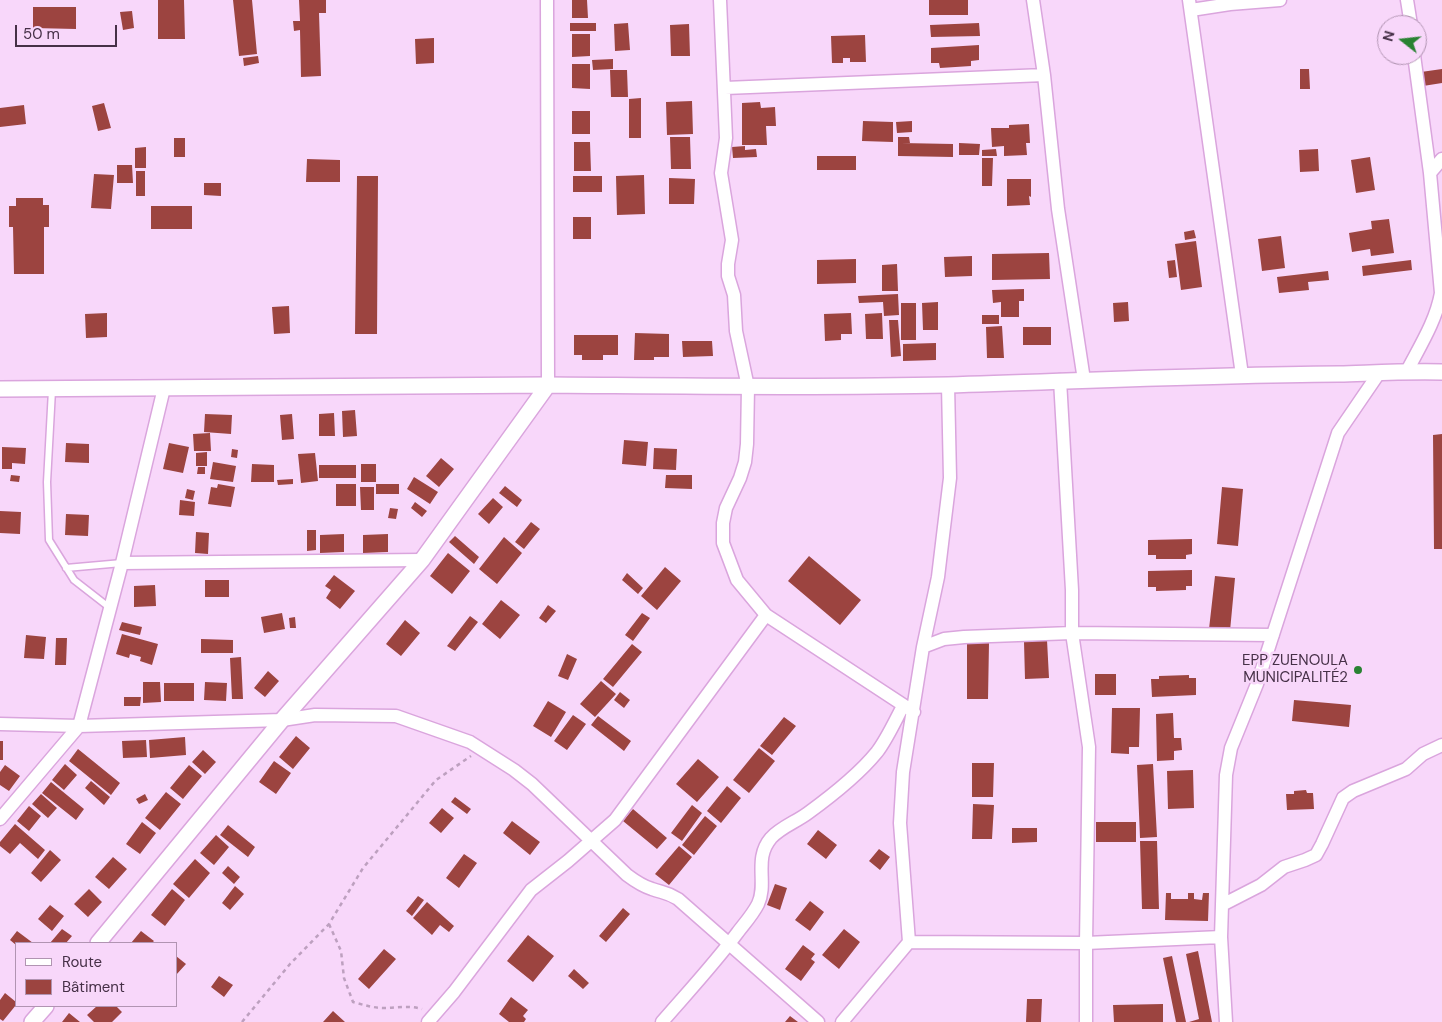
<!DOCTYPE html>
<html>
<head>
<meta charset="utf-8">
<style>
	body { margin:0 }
	#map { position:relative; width:1442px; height:1022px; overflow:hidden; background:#f8d7fa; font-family:"DM Sans",sans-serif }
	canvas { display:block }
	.legend { position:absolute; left:15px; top:942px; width:162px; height:65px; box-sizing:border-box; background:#f8d7fa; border:1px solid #b194b2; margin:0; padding:6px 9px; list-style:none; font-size:15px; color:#463047 }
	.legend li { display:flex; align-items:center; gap:10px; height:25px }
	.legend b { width:25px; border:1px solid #b194b2 }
	.north { position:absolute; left:1377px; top:15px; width:50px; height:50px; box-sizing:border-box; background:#f8d7fa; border:1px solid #b194b2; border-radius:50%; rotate:286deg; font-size:14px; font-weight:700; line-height:20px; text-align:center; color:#463047 }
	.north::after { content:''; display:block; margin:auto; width:18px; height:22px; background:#298232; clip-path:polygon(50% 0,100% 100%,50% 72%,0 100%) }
	.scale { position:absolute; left:15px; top:25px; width:102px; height:22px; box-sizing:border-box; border:2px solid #463047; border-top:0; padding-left:6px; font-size:15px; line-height:18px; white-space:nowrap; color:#463047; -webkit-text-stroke:4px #f8d7fa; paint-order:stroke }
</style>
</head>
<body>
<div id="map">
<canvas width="1442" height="1022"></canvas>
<ul class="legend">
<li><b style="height:6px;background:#fff"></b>Route</li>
<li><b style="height:14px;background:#9c4440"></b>Bâtiment</li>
</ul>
<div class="north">N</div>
<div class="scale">50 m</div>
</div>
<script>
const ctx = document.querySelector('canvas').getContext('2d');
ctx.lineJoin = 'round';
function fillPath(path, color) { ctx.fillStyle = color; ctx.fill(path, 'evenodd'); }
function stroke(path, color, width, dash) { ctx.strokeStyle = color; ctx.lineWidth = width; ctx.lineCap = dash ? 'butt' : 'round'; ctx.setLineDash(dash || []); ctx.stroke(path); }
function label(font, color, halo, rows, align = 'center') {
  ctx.font = font + ' "DM Sans",sans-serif'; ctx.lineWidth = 5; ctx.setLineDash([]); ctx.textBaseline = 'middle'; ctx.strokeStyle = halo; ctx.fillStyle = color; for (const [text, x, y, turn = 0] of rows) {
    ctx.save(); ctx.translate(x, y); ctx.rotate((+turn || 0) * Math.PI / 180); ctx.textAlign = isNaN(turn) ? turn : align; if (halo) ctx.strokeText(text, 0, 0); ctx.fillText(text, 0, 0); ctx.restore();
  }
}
fillPath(new Path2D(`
	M 158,0 L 184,0 L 185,39 L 158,39 Z
	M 233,0 L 252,0 L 257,54 L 239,56 Z
	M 299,0 L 326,0 L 326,13 L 319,13 L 321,76 L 301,77 L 300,30 L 294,31 L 293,21 L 300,21 Z
	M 572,0 L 587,0 L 588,18 L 572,18 Z
	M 929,0 L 968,0 L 968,15 L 929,15 Z
	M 33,7 L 76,7 L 76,29 L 33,28 Z
	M 132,11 L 134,28 L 123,30 L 120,12 Z
	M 570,23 L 596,23 L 596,31 L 570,31 Z
	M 628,23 L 630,50 L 615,51 L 614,24 Z
	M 979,23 L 980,36 L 931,37 L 930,25 Z
	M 689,24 L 690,56 L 671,56 L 670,25 Z
	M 572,34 L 590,34 L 590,56 L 572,57 Z
	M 865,35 L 866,62 L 850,62 L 850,58 L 843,58 L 843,63 L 832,63 L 831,36 Z
	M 434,38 L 434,63 L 416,64 L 415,39 Z
	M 979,45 L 979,60 L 971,61 L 971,66 L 940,68 L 939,63 L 931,63 L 931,48 Z
	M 258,56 L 259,63 L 244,66 L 243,58 Z
	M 613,59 L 613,69 L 593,70 L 592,60 Z
	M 572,64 L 590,64 L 590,89 L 572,88 Z
	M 1300,69 L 1309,69 L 1310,89 L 1300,89 Z
	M 1442,69 L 1442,83 L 1423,86 L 1421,72 Z
	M 610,70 L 627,70 L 628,97 L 611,97 Z
	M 641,98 L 641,138 L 629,138 L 629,99 Z
	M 692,101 L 693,134 L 667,135 L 666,102 Z
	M 760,102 L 761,108 L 775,107 L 776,126 L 766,126 L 767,145 L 742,145 L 742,103 Z
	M 104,103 L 111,128 L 98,131 L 92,106 Z
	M 24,105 L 26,124 L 0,127 L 0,108 Z
	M 572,111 L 590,111 L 590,134 L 572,134 Z
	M 863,121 L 893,122 L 893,142 L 862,141 Z
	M 912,121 L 912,132 L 897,133 L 896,122 Z
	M 1029,124 L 1030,143 L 1026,143 L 1027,155 L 1004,156 L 1004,146 L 992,147 L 991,128 L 1009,128 L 1009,125 Z
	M 670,137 L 690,137 L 691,169 L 671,169 Z
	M 898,137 L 909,137 L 910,143 L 901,143 L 953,144 L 953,157 L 898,156 Z
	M 174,138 L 185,138 L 185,157 L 174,157 Z
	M 574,142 L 590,142 L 591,171 L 574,171 Z
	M 959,143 L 980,144 L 979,155 L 959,155 Z
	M 745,146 L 745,150 L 756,149 L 757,157 L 733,158 L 732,147 Z
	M 146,147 L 146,168 L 135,168 L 135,148 Z
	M 996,149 L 997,156 L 982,156 L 982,150 Z
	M 1318,149 L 1319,171 L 1300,172 L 1299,150 Z
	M 817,156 L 856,156 L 856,170 L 817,170 Z
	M 1370,157 L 1375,190 L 1356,193 L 1351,160 Z
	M 982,158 L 993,158 L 992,186 L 982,186 Z
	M 307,159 L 340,160 L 340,182 L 306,182 Z
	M 117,165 L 132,165 L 133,183 L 117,183 Z
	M 136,171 L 145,171 L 145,196 L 136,196 Z
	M 94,174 L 114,175 L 111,209 L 91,208 Z
	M 644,175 L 645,214 L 617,215 L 616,176 Z
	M 357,176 L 378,176 L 377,334 L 355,334 Z
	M 573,176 L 602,176 L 602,192 L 573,192 Z
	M 669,178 L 695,179 L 694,204 L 669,204 Z
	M 1007,179 L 1031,179 L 1031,197 L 1029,196 L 1030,205 L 1007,206 Z
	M 204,183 L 221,183 L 221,196 L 204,195 Z
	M 16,198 L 43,198 L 43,205 L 49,205 L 49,227 L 44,227 L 44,274 L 14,274 L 13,227 L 9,227 L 9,206 L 16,206 Z
	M 151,206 L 192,206 L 192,229 L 151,229 Z
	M 573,217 L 591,217 L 591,239 L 573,239 Z
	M 1389,219 L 1394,253 L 1371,256 L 1370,249 L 1352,252 L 1349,233 L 1372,229 L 1371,221 Z
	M 1194,230 L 1196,238 L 1185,240 L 1184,232 Z
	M 1281,236 L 1285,268 L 1262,271 L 1258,239 Z
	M 1196,241 L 1202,287 L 1181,290 L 1175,244 Z
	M 1049,253 L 1050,279 L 992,280 L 992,254 Z
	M 972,256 L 972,276 L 945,277 L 944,257 Z
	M 856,259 L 856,283 L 817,284 L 817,260 Z
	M 1175,260 L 1177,277 L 1169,278 L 1167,261 Z
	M 1411,260 L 1412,270 L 1363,276 L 1362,266 Z
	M 897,264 L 898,291 L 882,291 L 882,265 Z
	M 1328,271 L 1329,280 L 1308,282 L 1309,290 L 1279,293 L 1277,277 Z
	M 1024,289 L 1024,301 L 1019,301 L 1019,317 L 1001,317 L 1001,302 L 993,303 L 992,290 Z
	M 898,294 L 899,315 L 884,316 L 883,302 L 859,303 L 858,296 Z
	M 938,302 L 938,330 L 923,330 L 922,303 Z
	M 1128,302 L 1129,321 L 1114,322 L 1113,303 Z
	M 901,303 L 916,303 L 916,340 L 901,340 Z
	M 289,306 L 290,333 L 274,334 L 272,307 Z
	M 107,313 L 107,337 L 86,338 L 85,314 Z
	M 851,313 L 852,334 L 841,334 L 841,340 L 825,341 L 824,314 Z
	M 882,313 L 883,339 L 866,339 L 865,314 Z
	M 982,315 L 999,315 L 999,324 L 982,324 Z
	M 889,320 L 898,320 L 901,356 L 891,357 Z
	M 1002,326 L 1004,358 L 987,358 L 986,327 Z
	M 1023,327 L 1051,327 L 1051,345 L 1023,345 Z
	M 635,333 L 669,334 L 669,357 L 654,357 L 654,360 L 634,360 Z
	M 574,335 L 618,335 L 618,355 L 603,355 L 603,360 L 582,360 L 582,355 L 574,355 Z
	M 682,341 L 712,341 L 713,356 L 683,357 Z
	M 936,343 L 936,360 L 903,361 L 903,344 Z
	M 355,410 L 357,436 L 343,437 L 342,411 Z
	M 334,413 L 335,436 L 319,436 L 319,414 Z
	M 205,414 L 232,415 L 231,434 L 204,432 Z
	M 292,414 L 294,439 L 282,440 L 280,415 Z
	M 210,433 L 211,451 L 194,451 L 193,434 Z
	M 1442,434 L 1442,549 L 1434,549 L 1433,435 Z
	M 624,440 L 648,442 L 646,466 L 622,464 Z
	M 66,443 L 89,444 L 89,463 L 65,462 Z
	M 169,443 L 189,447 L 183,473 L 163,469 Z
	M 2,447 L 26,448 L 25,464 L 12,463 L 12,469 L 2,469 Z
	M 654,448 L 677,449 L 676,470 L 653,469 Z
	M 232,449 L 238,450 L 237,458 L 231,457 Z
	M 207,452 L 207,466 L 196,466 L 196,453 Z
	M 315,453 L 318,481 L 301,483 L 298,454 Z
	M 441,458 L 454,469 L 439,487 L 426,476 Z
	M 213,462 L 236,466 L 233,482 L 210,479 Z
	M 252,464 L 274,465 L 274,482 L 251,482 Z
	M 361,464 L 376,464 L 376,482 L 361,482 Z
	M 319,465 L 356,465 L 356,478 L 319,478 Z
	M 198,467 L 205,467 L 205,474 L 197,474 Z
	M 11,475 L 20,476 L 19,482 L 10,481 Z
	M 666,475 L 692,475 L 692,489 L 665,488 Z
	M 414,477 L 438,492 L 430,504 L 407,489 Z
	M 293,479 L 293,484 L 278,485 L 277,480 Z
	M 218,484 L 235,487 L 231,507 L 208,504 L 211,487 L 217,488 Z
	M 336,484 L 356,484 L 356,506 L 336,506 Z
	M 376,484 L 399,484 L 399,494 L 376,494 Z
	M 505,486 L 522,500 L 517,507 L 499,493 Z
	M 360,487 L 374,487 L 374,510 L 361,510 Z
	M 1222,487 L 1243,489 L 1238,546 L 1217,544 Z
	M 187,489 L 195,491 L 193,500 L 185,498 Z
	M 493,498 L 503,507 L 489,524 L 478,514 Z
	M 180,500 L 195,502 L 194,516 L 179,515 Z
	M 415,502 L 427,511 L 422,517 L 411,508 Z
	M 390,508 L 398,509 L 396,519 L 388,518 Z
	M 0,511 L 21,512 L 20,534 L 0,533 Z
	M 66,514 L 89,515 L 88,536 L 65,535 Z
	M 531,522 L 540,529 L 524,549 L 515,542 Z
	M 307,530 L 316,530 L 316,550 L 307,551 Z
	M 196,532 L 209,533 L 208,554 L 195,553 Z
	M 344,534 L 344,552 L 320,553 L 320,535 Z
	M 388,534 L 388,552 L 363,553 L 363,535 Z
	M 455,536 L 479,557 L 474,564 L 449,542 Z
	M 504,537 L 522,553 L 497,584 L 479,569 Z
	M 1192,539 L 1192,554 L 1186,555 L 1186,559 L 1156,559 L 1156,555 L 1148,555 L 1148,540 Z
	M 448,553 L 470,571 L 452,594 L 430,576 Z
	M 809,556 L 861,600 L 840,625 L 788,581 Z
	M 665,567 L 681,581 L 657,610 L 641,596 Z
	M 1192,570 L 1192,586 L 1186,586 L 1186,590 L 1156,591 L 1156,587 L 1148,587 L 1148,571 Z
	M 627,573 L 643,588 L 638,594 L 622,580 Z
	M 334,575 L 355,591 L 340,609 L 326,598 L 331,590 L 325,586 Z
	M 1215,576 L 1235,578 L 1230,631 L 1209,629 Z
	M 205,580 L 229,580 L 229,597 L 205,597 Z
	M 155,585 L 156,606 L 134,607 L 134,586 Z
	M 501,600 L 520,615 L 500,639 L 482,624 Z
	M 548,605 L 556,611 L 546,623 L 539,618 Z
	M 282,613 L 285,629 L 264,633 L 261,617 Z
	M 642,613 L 650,618 L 633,641 L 625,635 Z
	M 470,616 L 478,622 L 455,651 L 447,646 Z
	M 295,617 L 296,628 L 290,628 L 289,618 Z
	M 405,620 L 420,633 L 401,656 L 386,644 Z
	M 122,622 L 142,627 L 140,635 L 119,630 Z
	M 122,634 L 158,644 L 152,665 L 140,661 L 141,657 L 130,654 L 129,658 L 116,654 Z
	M 26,635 L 46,637 L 44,659 L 24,658 Z
	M 56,638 L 67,638 L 66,665 L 55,665 Z
	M 201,639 L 233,640 L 233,653 L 201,653 Z
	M 1047,640 L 1049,678 L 1025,679 L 1024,642 Z
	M 967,643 L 989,643 L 988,699 L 967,699 Z
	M 632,644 L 642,652 L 613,687 L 603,679 Z
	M 567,654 L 577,659 L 568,680 L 558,676 Z
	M 241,657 L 243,699 L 232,699 L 230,658 Z
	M 268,671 L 279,681 L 265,697 L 254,688 Z
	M 1095,674 L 1116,674 L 1116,695 L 1095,695 Z
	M 1189,675 L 1189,678 L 1196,678 L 1196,695 L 1152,697 L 1151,679 L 1159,679 L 1159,676 Z
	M 601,681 L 616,694 L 595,717 L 580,704 Z
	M 143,682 L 160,682 L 161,702 L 143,703 Z
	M 205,682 L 227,683 L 226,701 L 204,700 Z
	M 164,683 L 194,683 L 194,701 L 164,701 Z
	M 620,692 L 630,700 L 624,708 L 614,700 Z
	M 124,697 L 141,697 L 140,706 L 124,706 Z
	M 1294,700 L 1351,705 L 1349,727 L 1292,721 Z
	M 548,701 L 566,712 L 551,737 L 533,726 Z
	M 1112,708 L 1140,708 L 1139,747 L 1129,747 L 1129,754 L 1111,753 Z
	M 1173,713 L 1174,738 L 1181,738 L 1182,750 L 1174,751 L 1174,760 L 1157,761 L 1156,714 Z
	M 573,715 L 586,724 L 567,750 L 554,741 Z
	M 598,716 L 631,741 L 624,751 L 591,725 Z
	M 784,717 L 796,726 L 772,755 L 760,746 Z
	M 296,736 L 310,748 L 293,769 L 279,757 Z
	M 185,737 L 186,755 L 150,758 L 149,740 Z
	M 146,740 L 147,757 L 123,758 L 122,741 Z
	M 0,741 L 3,741 L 3,760 L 0,760 Z
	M 759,748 L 775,761 L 749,793 L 733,780 Z
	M 78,749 L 120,783 L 111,795 L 69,761 Z
	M 203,750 L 216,762 L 205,774 L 192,762 Z
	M 698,759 L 719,777 L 697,802 L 676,784 Z
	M 274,761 L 291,773 L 276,794 L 259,782 Z
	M 972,763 L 994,763 L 993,797 L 972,797 Z
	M 65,764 L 77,775 L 64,790 L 52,780 Z
	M 1153,764 L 1157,837 L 1140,838 L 1137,765 Z
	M 5,765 L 20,776 L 9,791 L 0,785 L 0,772 Z
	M 189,765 L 202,776 L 183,799 L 170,788 Z
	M 1193,770 L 1194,808 L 1168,809 L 1167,771 Z
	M 91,781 L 110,797 L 104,805 L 85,788 Z
	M 51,782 L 84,809 L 76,820 L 42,793 Z
	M 727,786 L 741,798 L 721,823 L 707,811 Z
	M 1306,790 L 1307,793 L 1313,793 L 1314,809 L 1287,810 L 1286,794 L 1294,794 L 1294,791 Z
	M 166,792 L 181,804 L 160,830 L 145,818 Z
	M 41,794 L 57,808 L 48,818 L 32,804 Z
	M 145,794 L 148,800 L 139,804 L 136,799 Z
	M 455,797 L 471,809 L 467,814 L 451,802 Z
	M 973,804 L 994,805 L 992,839 L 972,839 Z
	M 692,805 L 702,813 L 682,841 L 671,833 Z
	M 29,806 L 41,816 L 29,831 L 17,821 Z
	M 442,808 L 454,818 L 441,833 L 429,823 Z
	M 633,809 L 667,838 L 657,849 L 623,821 Z
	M 705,816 L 717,826 L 694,855 L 682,845 Z
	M 512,821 L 540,842 L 530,855 L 503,833 Z
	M 142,822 L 156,833 L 140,854 L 126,844 Z
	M 1096,822 L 1136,822 L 1136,842 L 1096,842 Z
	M 15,824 L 45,850 L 38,859 L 20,843 L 10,854 L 0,846 L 0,842 Z
	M 228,825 L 255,847 L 248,857 L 220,835 Z
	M 1012,828 L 1037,828 L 1037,842 L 1012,843 Z
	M 818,830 L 837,845 L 826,859 L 807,844 Z
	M 216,835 L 229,847 L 214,865 L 200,853 Z
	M 1140,841 L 1157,841 L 1159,909 L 1142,909 Z
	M 679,846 L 692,857 L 669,885 L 655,874 Z
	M 879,849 L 890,857 L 880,870 L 869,861 Z
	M 50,850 L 61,860 L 41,882 L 31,873 Z
	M 464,854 L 477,863 L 459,888 L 446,878 Z
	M 113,857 L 127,869 L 109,889 L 95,877 Z
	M 195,859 L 210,873 L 189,898 L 173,884 Z
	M 228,866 L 240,877 L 234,884 L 222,873 Z
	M 775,884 L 787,888 L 780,910 L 767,905 Z
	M 235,886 L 244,894 L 230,910 L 222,903 Z
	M 89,889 L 102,902 L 88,917 L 74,904 Z
	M 172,889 L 185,900 L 165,926 L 151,915 Z
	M 1166,893 L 1171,893 L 1171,899 L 1188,899 L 1188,893 L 1194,893 L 1194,899 L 1202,900 L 1203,893 L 1209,893 L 1208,921 L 1165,920 Z
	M 418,896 L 424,900 L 412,916 L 406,911 Z
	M 810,901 L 824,912 L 810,931 L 795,920 Z
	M 427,902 L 454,926 L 449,932 L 440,925 L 432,935 L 413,918 Z
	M 50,905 L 64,916 L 52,931 L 38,919 Z
	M 623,908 L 630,914 L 606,942 L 599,936 Z
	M 62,929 L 72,936 L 66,943 L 50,943 Z
	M 844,929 L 860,942 L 839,969 L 822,955 Z
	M 17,931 L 33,943 L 16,943 L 16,945 L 10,940 Z
	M 141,931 L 154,941 L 152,943 L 131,943 Z
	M 528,935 L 554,956 L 533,982 L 507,961 Z
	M 803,945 L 815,954 L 811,959 L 815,962 L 801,981 L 785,969 Z
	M 384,949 L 396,959 L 369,989 L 358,979 Z
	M 1198,951 L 1212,1022 L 1189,1022 L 1199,1019 L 1186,954 Z
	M 176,956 L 186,964 L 176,975 Z
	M 1172,956 L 1186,1022 L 1176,1022 L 1163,958 Z
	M 574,969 L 589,983 L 583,989 L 568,976 Z
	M 219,976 L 233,985 L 224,997 L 211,987 Z
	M 5,993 L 16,1002 L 16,1005 L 3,1021 L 0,1019 L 0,1000 Z
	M 511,997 L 528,1010 L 523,1016 L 526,1019 L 524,1022 L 509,1022 L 499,1014 Z
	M 1027,999 L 1042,999 L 1041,1022 L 1026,1022 Z
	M 1163,1004 L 1163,1022 L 1114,1022 L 1113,1005 Z
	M 97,1006 L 116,1006 L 122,1012 L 112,1022 L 94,1022 L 87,1015 Z
	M 333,1011 L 345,1022 L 323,1022 Z
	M 69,1013 L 80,1022 L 62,1022 Z
	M 790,1016 L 798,1022 L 785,1022 Z`), '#9c4440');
const service = new Path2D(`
	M 52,390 L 47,482 L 49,540 L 74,580 L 110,608
	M 66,568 L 122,563`);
const minor = new Path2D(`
	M 547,0 L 548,385
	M 720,0 L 726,138 L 721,173 L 732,240 L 728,264 L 728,276 L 734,295 L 736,331 L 748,387 L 747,444 L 745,462 L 740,478 L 726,508 L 723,523 L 723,543 L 737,580 L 766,615 L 914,712
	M 1033,0 L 1044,75 L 1058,209 L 1084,380
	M 1189,0 L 1242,375
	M 1407,0 L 1411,25
	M 1191,10 L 1230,4 L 1280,0
	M 725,88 L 1044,75
	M 1430,173 L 1442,159
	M 1407,371 C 1420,346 1436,321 1441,293 L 1430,173 L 1414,55
	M 948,385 L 950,478 L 944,527 L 938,577 L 923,647 L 903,772 L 900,823 L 909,942 L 1086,943 L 1089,747 L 1072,633 L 1072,590 L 1060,380
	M 122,563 L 422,560
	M 923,647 L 944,639 L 964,637 L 1072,633 L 1273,635
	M 0,724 L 79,726 L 122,563 L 164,388
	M 0,819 L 79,726 L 282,720 L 315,715 L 396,716 L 470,742 L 514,770 L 532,784 L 627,875 C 635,881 642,886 652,889 C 663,893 667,892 678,899 L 818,1022
	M 1222,905 L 1261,885 L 1284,867 L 1305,860 L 1316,855 L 1322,844 L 1343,798 L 1353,791 L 1406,769 L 1423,754 L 1442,745
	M 428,1022 L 454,992 L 531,890 L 568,861 L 615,820 L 766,615
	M 662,1022 C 688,992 715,963 738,932 C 745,923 753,914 758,904 C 768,883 753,859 771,838 C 781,827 796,822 808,813 C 830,797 860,773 877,752 C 887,739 895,721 903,706
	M 842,1022 L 909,942
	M 1086,1022 L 1086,943 L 1221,937
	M 1226,1022 L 1221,937 L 1226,775 L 1231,748 L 1257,684 L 1338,433 L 1379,373`);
const tertiary = new Path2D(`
	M 0,389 L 548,385
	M 98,943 L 282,720 L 422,560 L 548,385 C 681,386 815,388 948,385 C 1078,381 1208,375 1339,374 C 1373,373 1407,371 1442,372
	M 32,1022 L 46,1006`);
stroke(service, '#daa5dd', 9);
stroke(minor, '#daa5dd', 15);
stroke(tertiary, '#daa5dd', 18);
stroke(new Path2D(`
	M 329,924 L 341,951 L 344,978 L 353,1002 C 364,1005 373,1008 385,1008 C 397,1008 409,1005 422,1009
	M 242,1022 L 290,964 L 329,924 L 363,868 L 436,780 L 471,756`), '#bda0bf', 2.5, [4, 4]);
stroke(service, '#fff', 6);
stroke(minor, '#fff', 12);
stroke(tertiary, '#fff', 15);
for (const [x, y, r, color] of [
	[1358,670,5,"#298232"]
]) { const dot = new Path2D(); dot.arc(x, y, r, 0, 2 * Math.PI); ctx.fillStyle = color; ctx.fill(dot); stroke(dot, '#f8d7fa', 2); }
label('15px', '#463047', '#f8d7fa', [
	["EPP ZUENOULA",1348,661],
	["MUNICIPALITÉ2",1348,678]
], 'right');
</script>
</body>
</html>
